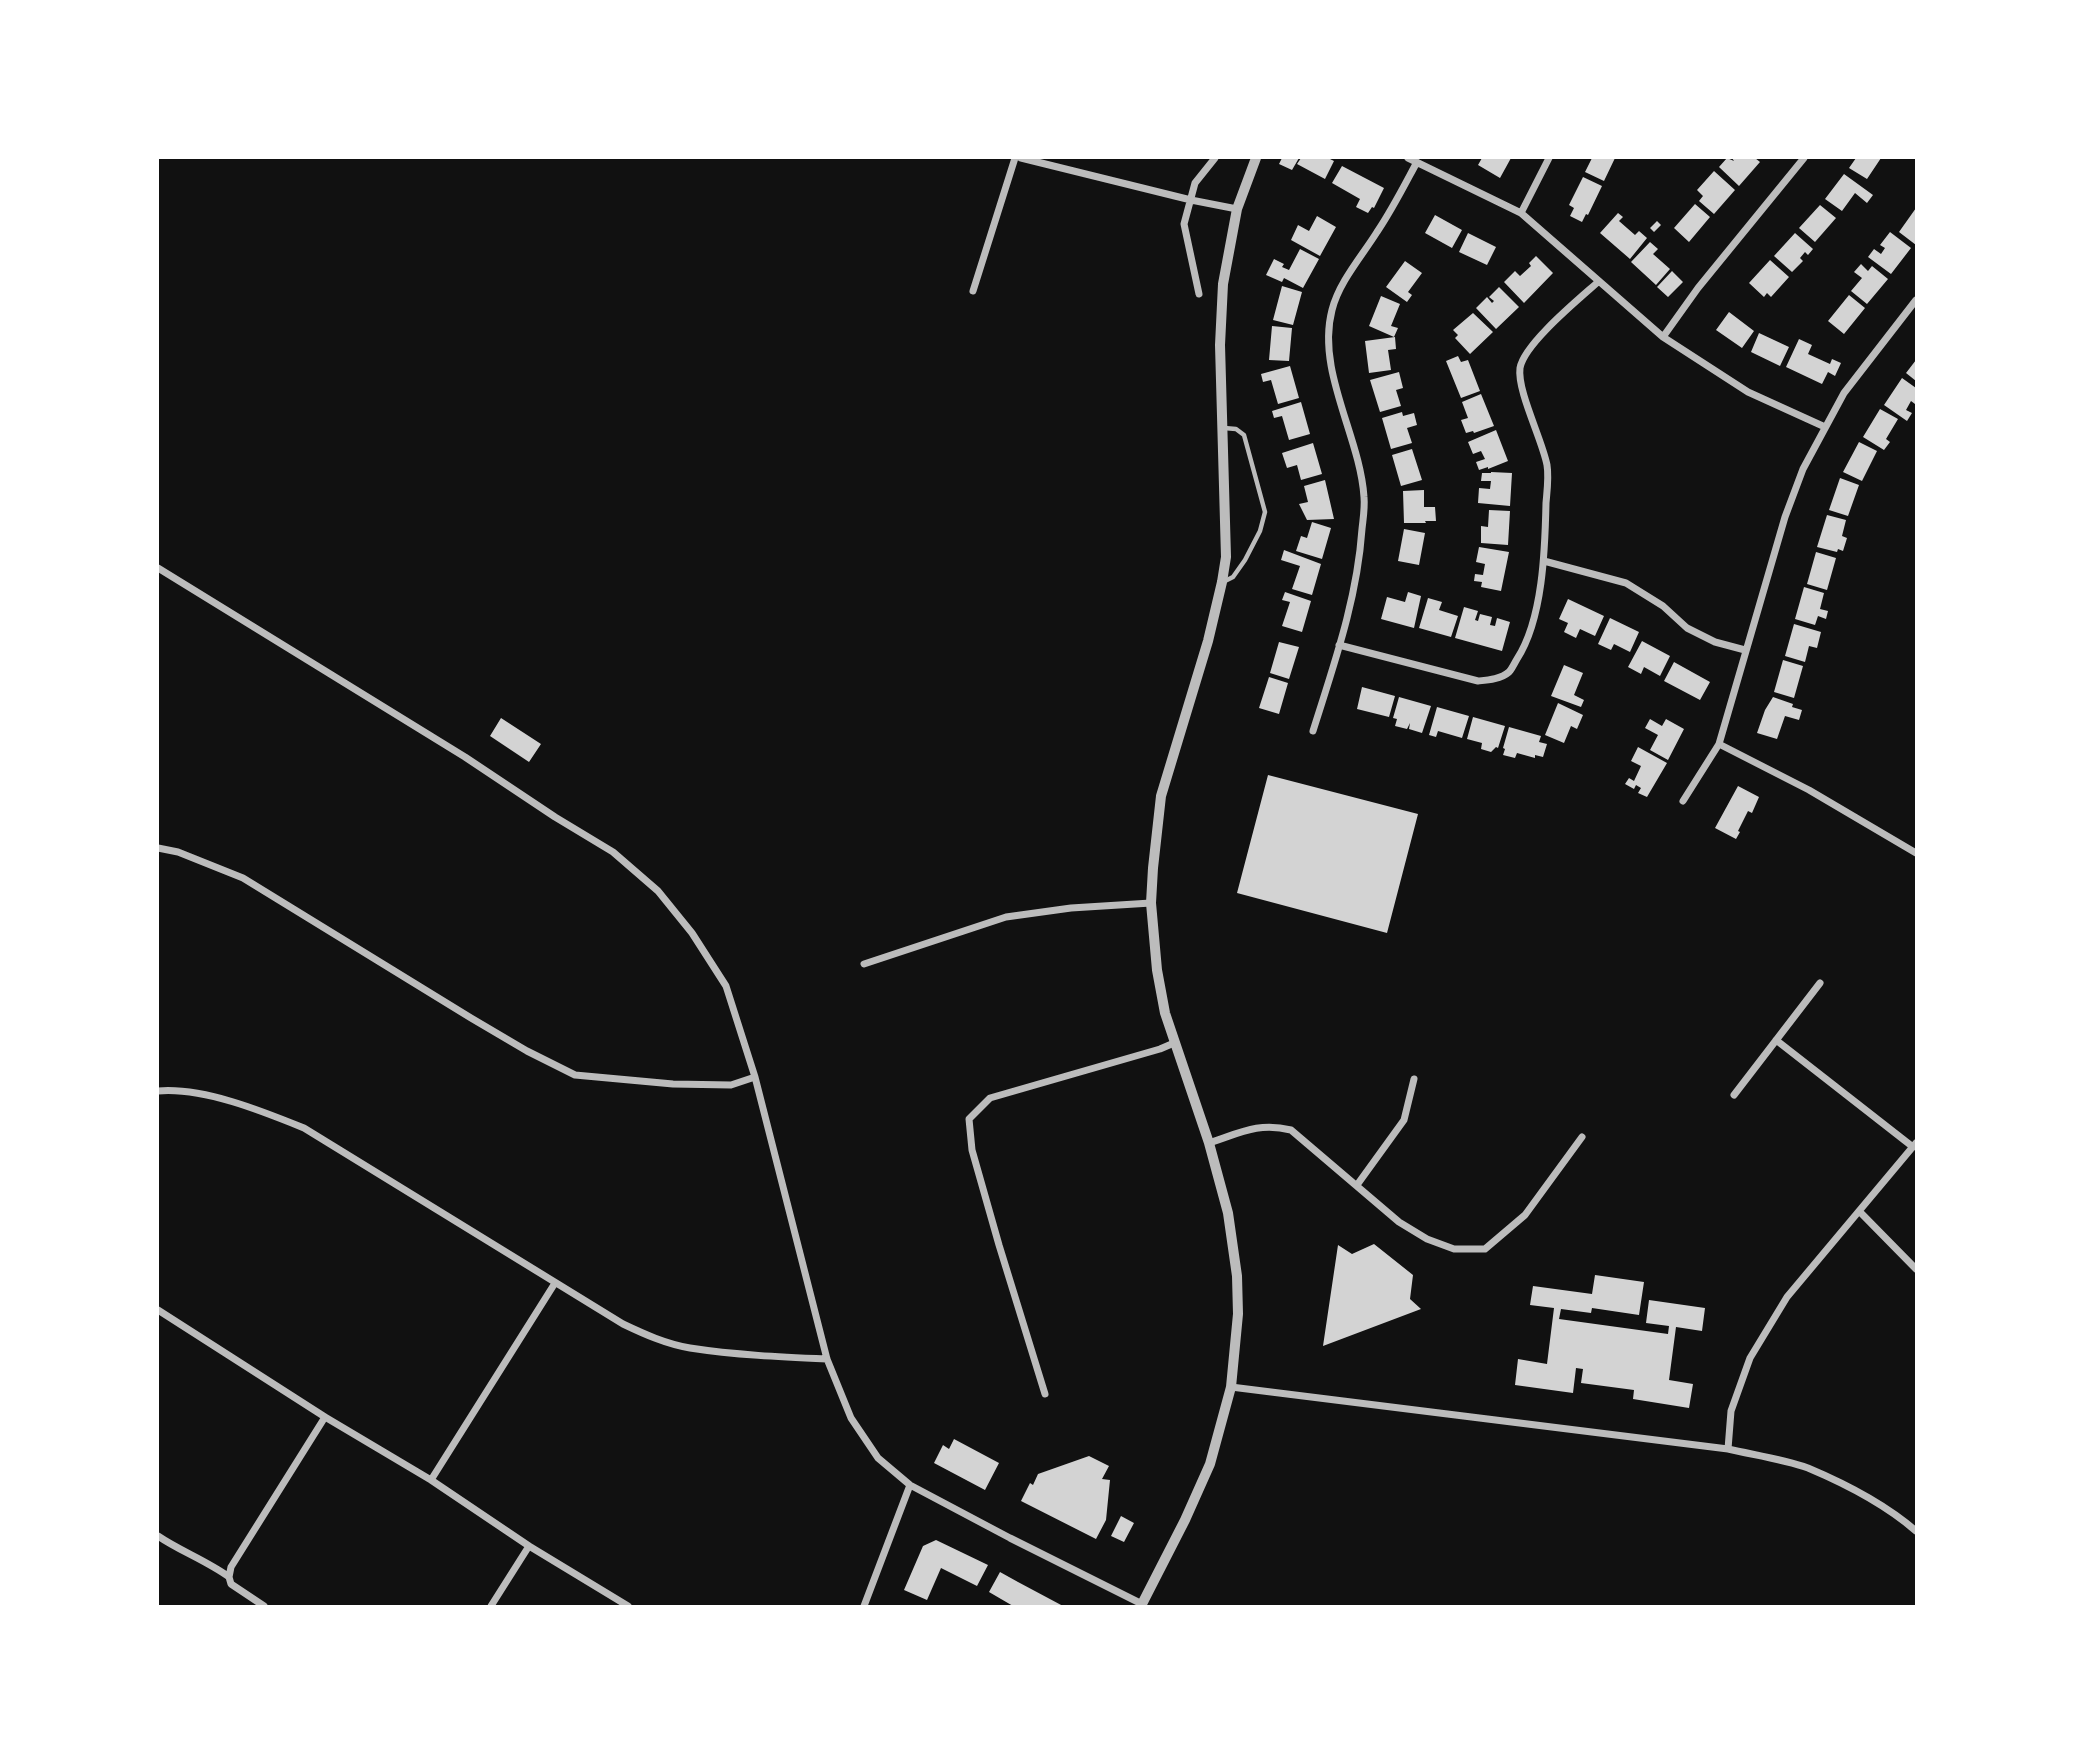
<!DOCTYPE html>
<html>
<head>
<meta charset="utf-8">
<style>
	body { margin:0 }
	#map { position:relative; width:2074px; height:1764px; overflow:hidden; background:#111; font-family:Lato,sans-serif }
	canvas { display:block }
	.frame { position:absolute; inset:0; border:159px solid #fff; pointer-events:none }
</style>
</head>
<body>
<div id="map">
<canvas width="2074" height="1764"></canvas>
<div class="frame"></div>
</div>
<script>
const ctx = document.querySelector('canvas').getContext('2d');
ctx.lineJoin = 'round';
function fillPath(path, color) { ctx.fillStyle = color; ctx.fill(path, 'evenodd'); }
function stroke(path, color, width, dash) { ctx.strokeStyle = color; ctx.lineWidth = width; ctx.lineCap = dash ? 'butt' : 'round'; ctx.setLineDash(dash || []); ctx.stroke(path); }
fillPath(new Path2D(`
	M 1282,158 L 1299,158 L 1292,170 L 1279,164 Z
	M 1301,158 L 1328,158 L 1334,161 L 1325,179 L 1297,164 Z
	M 1482,158 L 1511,158 L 1500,178 L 1478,165 Z
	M 1592,158 L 1615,158 L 1604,181 L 1585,172 Z
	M 1727,158 L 1734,161 L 1732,158 L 1755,158 L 1760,162 L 1739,186 L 1719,167 Z
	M 1856,158 L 1881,158 L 1867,179 L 1849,168 Z
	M 1342,166 L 1384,188 L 1374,208 L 1372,207 L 1368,213 L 1356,207 L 1360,199 L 1332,183 Z
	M 1714,171 L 1735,190 L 1714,214 L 1699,201 L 1703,196 L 1697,190 Z
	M 1844,174 L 1873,195 L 1867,203 L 1855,193 L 1842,211 L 1825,199 Z
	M 1583,177 L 1602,186 L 1588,215 L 1586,214 L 1582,222 L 1570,216 L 1574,208 L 1569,205 Z
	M 1695,204 L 1710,217 L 1689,242 L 1674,228 Z
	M 1820,205 L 1836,218 L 1815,242 L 1799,228 Z
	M 1916,208 L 1916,245 L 1899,232 Z
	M 1618,213 L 1623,217 L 1619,221 L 1635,235 L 1639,231 L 1647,238 L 1630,259 L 1600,233 Z
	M 1435,215 L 1462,230 L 1452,248 L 1425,233 Z
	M 1317,216 L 1336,227 L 1320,256 L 1291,240 L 1298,225 L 1309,231 Z
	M 1657,221 L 1661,225 L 1654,232 L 1650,228 Z
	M 1890,232 L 1911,248 L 1891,274 L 1868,257 L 1874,249 L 1881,254 L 1885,248 L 1880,245 Z
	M 1468,233 L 1496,247 L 1487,265 L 1459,252 Z
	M 1795,233 L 1813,249 L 1808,255 L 1805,252 L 1800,258 L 1803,261 L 1792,272 L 1774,256 Z
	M 1650,242 L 1658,249 L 1653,254 L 1670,269 L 1656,285 L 1631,262 Z
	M 1300,249 L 1319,259 L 1303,288 L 1284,278 L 1282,282 L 1266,275 L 1274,259 L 1284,264 L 1282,267 L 1289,270 Z
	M 1536,256 L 1553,273 L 1524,303 L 1504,282 L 1515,271 L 1520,276 L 1531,266 L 1529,263 Z
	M 1770,260 L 1789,277 L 1771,297 L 1767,293 L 1764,297 L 1749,283 Z
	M 1405,261 L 1422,273 L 1408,292 L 1412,295 L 1407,302 L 1386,287 Z
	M 1861,264 L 1868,271 L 1872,266 L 1888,279 L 1867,304 L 1851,291 L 1862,278 L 1854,272 Z
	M 1672,271 L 1683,282 L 1668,297 L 1657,287 Z
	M 1282,286 L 1302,292 L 1293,325 L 1273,320 Z
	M 1499,287 L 1519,307 L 1496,329 L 1476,308 L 1487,297 L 1492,303 L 1494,301 L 1489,297 Z
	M 1849,295 L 1865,308 L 1844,334 L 1828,321 Z
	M 1381,296 L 1400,304 L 1391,326 L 1398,328 L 1394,337 L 1369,326 Z
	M 1729,312 L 1754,331 L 1742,348 L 1716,330 Z
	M 1473,313 L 1493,332 L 1470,354 L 1455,338 L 1458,335 L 1453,330 Z
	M 1272,326 L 1292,328 L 1289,361 L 1269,360 Z
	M 1759,333 L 1789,347 L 1780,366 L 1751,352 Z
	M 1395,337 L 1396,349 L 1388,350 L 1391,370 L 1369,373 L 1365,341 Z
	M 1799,339 L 1812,345 L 1808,354 L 1830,364 L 1832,359 L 1841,363 L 1835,376 L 1828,372 L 1822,384 L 1786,367 Z
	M 1458,356 L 1461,362 L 1468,360 L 1480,391 L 1461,398 L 1446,361 Z
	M 1916,360 L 1916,381 L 1906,373 Z
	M 1290,366 L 1299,398 L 1278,404 L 1271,380 L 1263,382 L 1261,374 Z
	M 1399,372 L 1403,388 L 1396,390 L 1401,406 L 1380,412 L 1370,380 Z
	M 1902,378 L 1916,388 L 1916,401 L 1915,404 L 1911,401 L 1906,410 L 1912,413 L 1907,421 L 1884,405 Z
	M 1481,394 L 1494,426 L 1474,433 L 1473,431 L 1466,433 L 1461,420 L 1468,418 L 1462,402 Z
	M 1301,402 L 1310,434 L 1289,440 L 1282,416 L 1274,418 L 1272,411 Z
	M 1880,409 L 1898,419 L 1886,439 L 1890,442 L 1884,450 L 1863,437 Z
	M 1402,412 L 1403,416 L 1414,413 L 1417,425 L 1407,428 L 1412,443 L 1391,449 L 1382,418 Z
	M 1496,430 L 1508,461 L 1488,469 L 1488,467 L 1479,470 L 1476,462 L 1485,459 L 1481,451 L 1473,454 L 1468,442 Z
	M 1859,442 L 1877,451 L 1862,481 L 1843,472 Z
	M 1313,443 L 1322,474 L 1301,480 L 1297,465 L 1287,468 L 1282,453 Z
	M 1412,449 L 1422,480 L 1401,486 L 1392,455 Z
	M 1491,472 L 1512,473 L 1510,506 L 1478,503 L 1479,488 L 1490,489 L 1491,481 L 1481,481 L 1482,473 L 1491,473 Z
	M 1840,478 L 1859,485 L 1848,516 L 1829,510 Z
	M 1325,480 L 1334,519 L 1307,520 L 1299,504 L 1308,502 L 1304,486 Z
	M 1424,490 L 1424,507 L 1435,507 L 1436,521 L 1425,521 L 1426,523 L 1404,523 L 1403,491 Z
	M 1489,510 L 1510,511 L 1508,545 L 1481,543 L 1481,526 L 1488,527 Z
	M 1827,515 L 1846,520 L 1842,536 L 1847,538 L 1843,551 L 1838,549 L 1837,552 L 1817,547 Z
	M 1312,522 L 1331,528 L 1322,559 L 1296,551 L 1301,536 L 1307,538 Z
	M 1404,529 L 1425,533 L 1419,565 L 1398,561 Z
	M 1479,547 L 1509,552 L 1501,591 L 1481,587 L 1482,582 L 1474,581 L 1475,574 L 1483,575 L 1485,564 L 1476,562 Z
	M 1284,550 L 1321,564 L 1312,595 L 1292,589 L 1300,566 L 1281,560 Z
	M 1816,552 L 1836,558 L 1827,590 L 1807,584 Z
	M 1804,587 L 1824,593 L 1820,609 L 1828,611 L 1826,619 L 1818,616 L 1815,625 L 1795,619 Z
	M 1285,592 L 1311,601 L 1302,632 L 1282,626 L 1290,602 L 1282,600 Z
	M 1408,592 L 1421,596 L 1414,628 L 1381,619 L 1387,597 L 1405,602 Z
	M 1428,598 L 1442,602 L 1439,610 L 1458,616 L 1451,637 L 1419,628 Z
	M 1568,599 L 1604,616 L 1595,636 L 1580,629 L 1576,638 L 1564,632 L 1568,623 L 1559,619 Z
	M 1464,607 L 1478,611 L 1475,620 L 1478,621 L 1480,614 L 1492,617 L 1490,625 L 1495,626 L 1497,618 L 1510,622 L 1502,651 L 1455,638 Z
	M 1610,618 L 1639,632 L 1630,652 L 1614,644 L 1611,650 L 1598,644 Z
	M 1794,624 L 1821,632 L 1817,648 L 1809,646 L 1805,662 L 1785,656 Z
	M 1642,641 L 1670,656 L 1660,676 L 1644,667 L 1641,674 L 1628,667 Z
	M 1279,642 L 1299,647 L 1289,679 L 1270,673 Z
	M 1783,660 L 1803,666 L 1794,698 L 1774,692 Z
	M 1674,662 L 1710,682 L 1700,700 L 1664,681 Z
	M 1564,665 L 1583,673 L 1574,695 L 1584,700 L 1581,707 L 1551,696 Z
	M 1269,677 L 1288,683 L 1279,714 L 1259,708 Z
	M 1362,687 L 1395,696 L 1389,717 L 1357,709 Z
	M 1399,697 L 1431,706 L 1422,733 L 1409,729 L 1410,723 L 1407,729 L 1395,726 L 1397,719 L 1393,718 Z
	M 1773,697 L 1793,704 L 1792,707 L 1802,710 L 1799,720 L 1785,716 L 1777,739 L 1757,733 L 1765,710 Z
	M 1558,703 L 1583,715 L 1577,729 L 1571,726 L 1564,743 L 1545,735 Z
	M 1437,707 L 1469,716 L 1462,738 L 1438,731 L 1436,737 L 1429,735 Z
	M 1473,717 L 1505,726 L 1498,748 L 1496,747 L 1491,752 L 1481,749 L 1482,743 L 1467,739 Z
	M 501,718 L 541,744 L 529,762 L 490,736 Z
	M 1650,719 L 1662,726 L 1666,719 L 1684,729 L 1668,760 L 1650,750 L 1658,735 L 1645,728 Z
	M 1509,727 L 1541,736 L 1539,742 L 1547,744 L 1543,757 L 1535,755 L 1535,758 L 1517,753 L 1515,758 L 1503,755 L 1505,749 L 1503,748 Z
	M 1638,747 L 1667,763 L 1647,797 L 1638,793 L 1641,788 L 1636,785 L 1634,789 L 1625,784 L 1629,778 L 1634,781 L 1641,766 L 1631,761 Z
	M 1268,775 L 1418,814 L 1387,933 L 1237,893 Z
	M 1738,786 L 1759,797 L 1752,813 L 1748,811 L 1738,831 L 1740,832 L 1736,839 L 1715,828 Z
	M 1374,1244 L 1413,1275 L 1410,1299 L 1421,1309 L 1323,1346 L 1338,1245 L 1352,1254 Z
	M 1595,1275 L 1644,1282 L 1639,1315 L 1592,1308 L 1591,1313 L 1561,1309 L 1559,1319 L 1668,1334 L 1669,1326 L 1646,1323 L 1649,1300 L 1705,1308 L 1702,1331 L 1676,1327 L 1669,1380 L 1693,1384 L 1689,1408 L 1633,1399 L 1634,1390 L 1581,1383 L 1583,1369 L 1576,1368 L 1573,1393 L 1515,1385 L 1518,1359 L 1547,1364 L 1554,1308 L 1530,1305 L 1533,1286 L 1592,1294 Z
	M 954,1439 L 999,1463 L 985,1490 L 934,1463 L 943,1445 L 949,1449 Z
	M 1089,1456 L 1109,1466 L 1102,1479 L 1110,1480 L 1106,1520 L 1096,1539 L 1021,1501 L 1030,1483 L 1033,1485 L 1038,1474 Z
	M 1121,1516 L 1134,1523 L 1124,1542 L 1111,1536 Z
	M 936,1540 L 988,1565 L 977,1586 L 941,1568 L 927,1600 L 904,1590 L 923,1546 Z
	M 1000,1572 L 1018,1582 L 1063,1606 L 1013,1606 L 989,1592 Z`), '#d3d3d3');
stroke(new Path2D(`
	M 1224,428 L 1236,429 L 1244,435 L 1265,512 L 1260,531 L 1245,560 L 1233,577 L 1225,581`), '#bcbcbc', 4.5);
stroke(new Path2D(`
	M 1021,158 L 1191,200 L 1237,209
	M 1408,158 L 1521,213 L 1663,337 L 1748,392 L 1825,427
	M 1521,213 L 1549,158
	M 973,291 L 1015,158
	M 1199,294 L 1184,224 L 1195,183 L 1215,158
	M 1663,337 L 1698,288 L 1804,158
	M 1544,561 L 1626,583 L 1663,606 L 1687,628 L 1715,642 L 1745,650
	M 158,568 L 465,757 L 555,817 L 613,852 L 658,891 L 692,933 L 726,986 L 755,1077 L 827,1359 L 851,1418 L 878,1458 L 910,1485 L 1010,1538 L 1142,1604
	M 1339,645 L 1478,681 C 1488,680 1501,679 1509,672 C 1512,669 1515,662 1517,659 C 1543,619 1545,549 1546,503 C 1547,491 1549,477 1547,465 C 1542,439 1517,391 1520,368 C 1524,344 1579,299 1598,282
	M 1313,731 C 1334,664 1357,600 1362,529 C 1363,519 1365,508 1364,497 C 1360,436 1316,371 1332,310 C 1339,282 1362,256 1377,232 C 1392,210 1404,186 1417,162
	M 1719,744 L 1809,790 L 1916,853
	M 1683,801 L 1719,744 L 1785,517 L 1803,469 L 1844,393 L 1916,300
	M 158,848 L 178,852 L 243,878 L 471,1018 L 527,1051 L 575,1075 L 673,1084 L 731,1085 L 755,1077
	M 864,964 L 1006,917 L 1071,908 L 1151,903
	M 1776,1040 L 1913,1147
	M 158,1091 C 203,1087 262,1111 304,1128 L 623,1324 C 644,1334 666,1344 690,1348 C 735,1355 781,1357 827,1359
	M 1734,1095 L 1820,983
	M 1209,1143 C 1240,1133 1258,1122 1291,1130 L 1399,1222 L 1427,1239 L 1454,1249 L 1485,1249 L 1525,1215 L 1582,1137
	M 1357,1185 L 1404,1120 L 1414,1079
	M 1860,1212 L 1916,1269
	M 158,1310 L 325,1417
	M 1231,1387 L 1728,1449 C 1754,1455 1783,1459 1808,1468 C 1846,1484 1885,1504 1916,1531
	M 1045,1394 L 999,1245 L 972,1150 L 969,1119 L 990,1098 L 1160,1049 L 1174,1043
	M 1728,1449 L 1731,1411 L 1750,1358 L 1787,1297 L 1916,1143
	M 431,1480 L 555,1283
	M 158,1536 C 180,1551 207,1561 229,1577
	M 529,1546 L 628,1606
	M 264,1606 L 231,1584 L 229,1577 L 231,1567 L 325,1417 L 431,1480 L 529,1546 L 491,1606
	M 864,1606 L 910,1485`), '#bcbcbc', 7);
stroke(new Path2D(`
	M 1141,1606 L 1185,1520 L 1210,1464 L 1231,1387 L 1238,1314 L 1237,1276 L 1228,1213 L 1209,1143 L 1165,1013 L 1157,970 L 1151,903 L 1153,868 L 1161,796 L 1208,641 L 1222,582 L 1226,557 L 1220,345 L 1223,284 L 1237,209 L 1256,158`), '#bcbcbc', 10);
</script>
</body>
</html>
